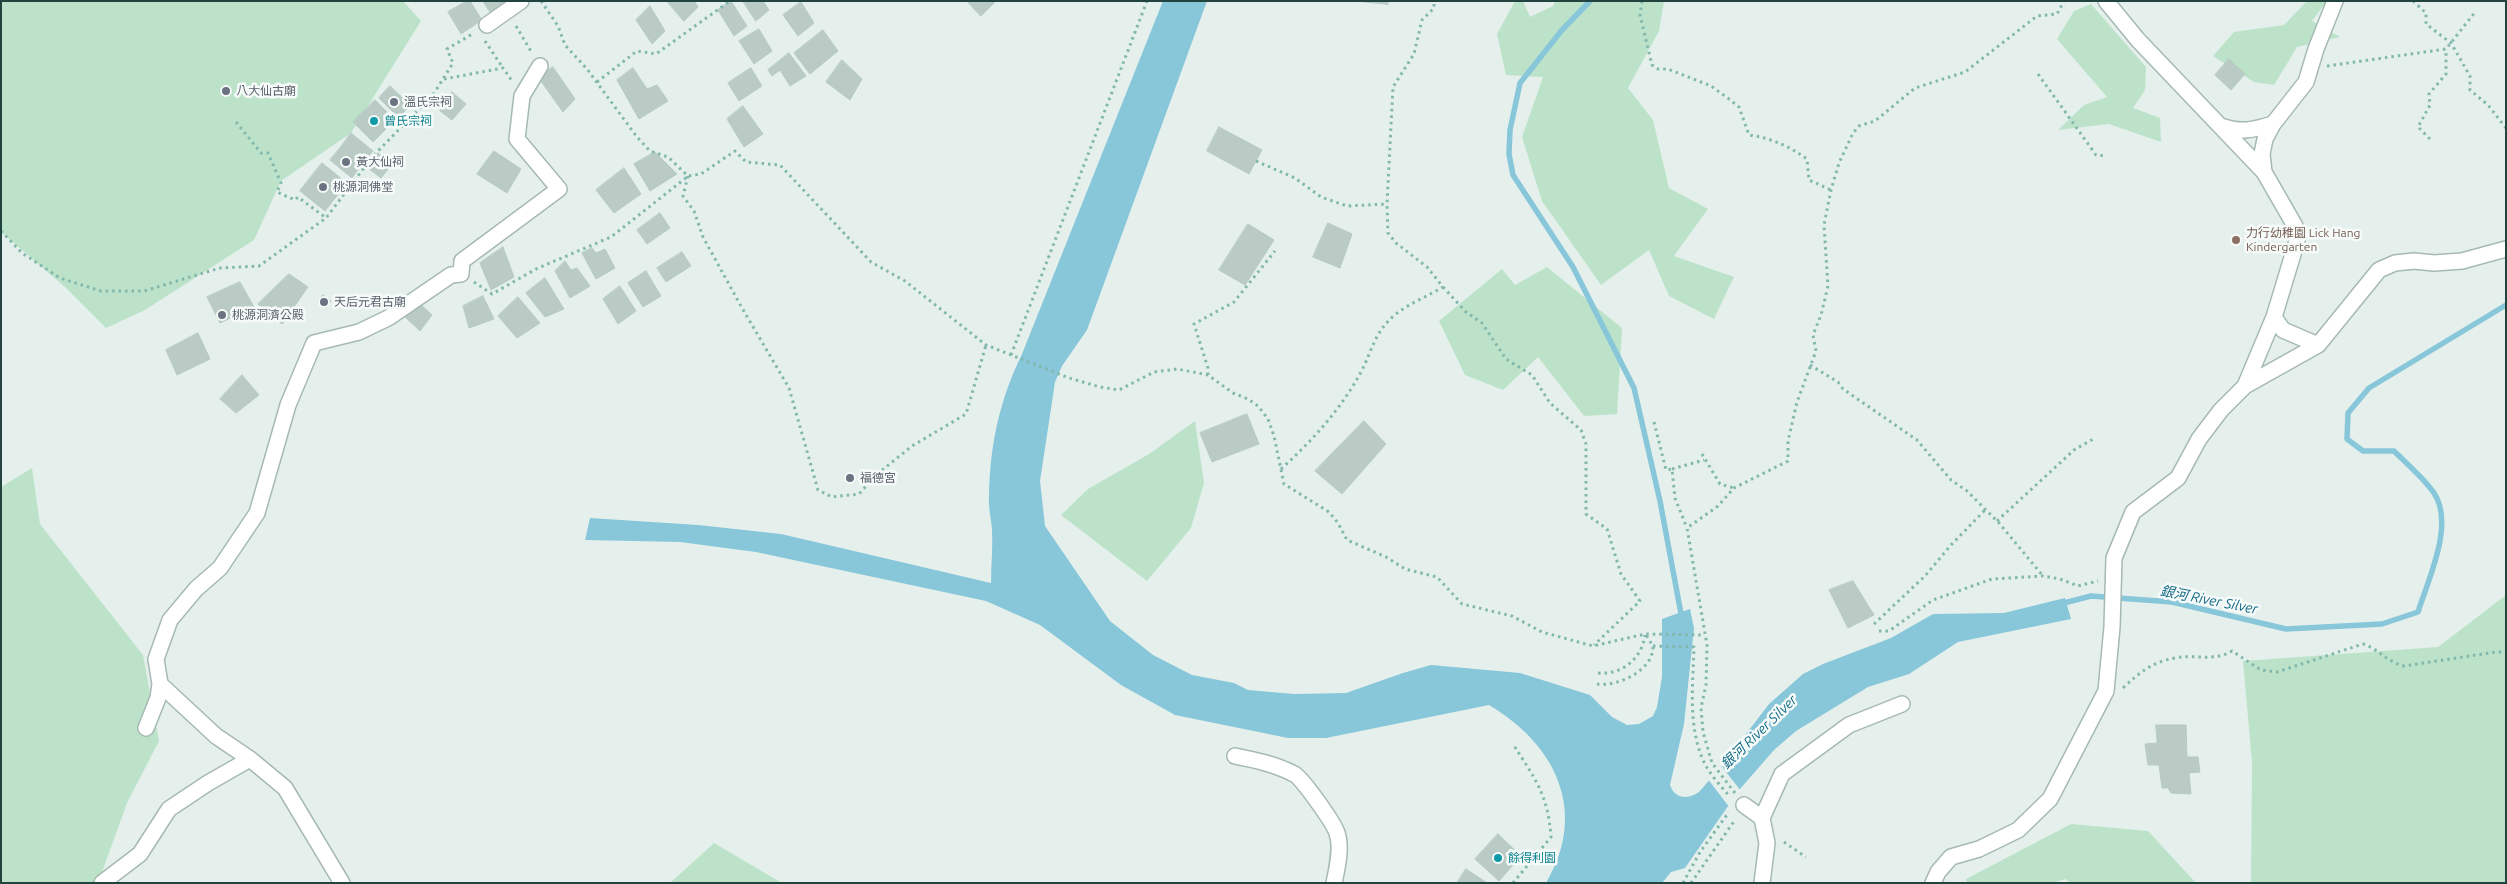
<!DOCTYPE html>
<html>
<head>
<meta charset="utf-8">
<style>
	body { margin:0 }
	#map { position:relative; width:2507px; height:884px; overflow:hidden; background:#e5f0ec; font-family:Ubuntu,sans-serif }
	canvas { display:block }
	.frame { position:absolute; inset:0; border:2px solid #21443e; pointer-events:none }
</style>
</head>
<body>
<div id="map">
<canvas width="2507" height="884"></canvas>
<div class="frame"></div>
</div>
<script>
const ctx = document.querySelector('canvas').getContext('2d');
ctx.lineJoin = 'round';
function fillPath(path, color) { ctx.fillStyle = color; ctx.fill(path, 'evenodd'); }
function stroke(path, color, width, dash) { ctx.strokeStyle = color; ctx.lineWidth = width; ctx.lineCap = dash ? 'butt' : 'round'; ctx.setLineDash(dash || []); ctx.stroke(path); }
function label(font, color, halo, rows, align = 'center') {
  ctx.font = font + ' Ubuntu,"Noto Sans TC",sans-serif'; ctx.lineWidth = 5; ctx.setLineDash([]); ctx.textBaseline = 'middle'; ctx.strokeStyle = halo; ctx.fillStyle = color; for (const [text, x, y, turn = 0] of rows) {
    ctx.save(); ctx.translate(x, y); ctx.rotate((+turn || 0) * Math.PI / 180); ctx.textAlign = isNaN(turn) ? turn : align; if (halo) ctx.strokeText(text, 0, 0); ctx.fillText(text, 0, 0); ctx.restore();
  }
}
fillPath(new Path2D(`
	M 1,1 L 403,1 L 421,21 L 351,133 L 281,181 L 254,240 L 145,310 L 106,328 L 65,287 L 1,232 Z
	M 1515,1 L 1523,1 L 1530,17 L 1553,6 L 1555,1 L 1664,1 L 1659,31 L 1628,88 L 1653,120 L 1669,188 L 1708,209 L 1674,256 L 1734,277 L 1714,319 L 1669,296 L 1649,250 L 1601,285 L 1542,201 L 1522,137 L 1543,77 L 1506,75 L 1497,34 Z
	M 2307,1 L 2327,1 L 2312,21 L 2340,37 L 2297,47 L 2274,85 L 2254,82 L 2213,56 L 2234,32 L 2284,25 Z
	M 2091,4 L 2146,67 L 2145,90 L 2133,108 L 2160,118 L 2161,142 L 2109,124 L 2058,130 L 2084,105 L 2107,97 L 2057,39 L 2074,11 Z
	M 1547,267 L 1622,328 L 1617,414 L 1584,416 L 1538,357 L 1503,390 L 1465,375 L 1439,321 L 1502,269 L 1515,285 Z
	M 1195,421 L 1204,483 L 1191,528 L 1147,581 L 1061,515 L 1088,489 L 1149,454 Z
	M 32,468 L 40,524 L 143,655 L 159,741 L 127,803 L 98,883 L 1,883 L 1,487 Z
	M 2506,595 L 2506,883 L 2251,883 L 2252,762 L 2243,661 L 2438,647 Z
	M 2071,824 L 2148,831 L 2196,883 L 2071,883 L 2065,879 L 2052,883 L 1967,883 L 1966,879 Z
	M 714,843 L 782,883 L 670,883 Z`), '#bce3ca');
fillPath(new Path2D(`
	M 1163,1 L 1207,1 L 1087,330 L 1062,366 L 1055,382 L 1040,481 L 1045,526 L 1110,621 L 1153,655 L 1192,675 L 1234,683 L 1248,690 L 1294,694 L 1346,693 L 1403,673 L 1431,665 L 1520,673 L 1590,695 L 1612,717 L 1627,725 L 1639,724 L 1653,716 L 1657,707 L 1662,677 L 1662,619 L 1690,609 L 1694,628 L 1684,724 L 1670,785 C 1675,799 1687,800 1699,792 L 1747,737 L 1746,734 L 1769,704 L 1803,674 L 1823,664 L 1891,638 L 1933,614 L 2004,613 L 2065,598 L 2071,619 L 1958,642 L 1909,674 L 1868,687 L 1796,731 L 1774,750 L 1740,789 L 1685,868 L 1671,872 L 1662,883 L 1546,883 C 1589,811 1555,744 1489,705 L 1326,738 L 1288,738 L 1175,715 L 1121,685 L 1040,625 L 986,601 L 756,552 L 680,542 L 585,540 L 590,518 L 698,525 L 781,534 L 991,583 C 991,565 993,547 992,529 C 991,518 988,506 989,495 C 990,444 1000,399 1022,354 Z`), '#88c6da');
fillPath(new Path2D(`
	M 1719,763 L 1741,791 L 1730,808 L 1707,778 Z`), '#e5f0ec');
stroke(new Path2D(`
	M 1590,1 L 1562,30 L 1520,83 L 1510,130 L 1509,154 L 1513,175 L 1573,267 L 1634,388 L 1660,501 L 1682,619
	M 2060,604 L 2091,596 L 2172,602 L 2286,629 L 2382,624 L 2418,612 C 2428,580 2455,524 2434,493 C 2424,478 2407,464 2394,451 L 2363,451 L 2347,439 L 2348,413 L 2369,388 L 2506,305`), '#88c6da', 5.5);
const building = new Path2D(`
	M 467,1 L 470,1 L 482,20 L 461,34 L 448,12 Z
	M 483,1 L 512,1 L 493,16 Z
	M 667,1 L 694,1 L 698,7 L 684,21 Z
	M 731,1 L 747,26 L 734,36 L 718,10 Z
	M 743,1 L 763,1 L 769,10 L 756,21 Z
	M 967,1 L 996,1 L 981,16 Z
	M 1357,1 L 1388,1 L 1388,4 Z
	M 801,2 L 814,23 L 798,36 L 783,15 Z
	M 650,6 L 665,31 L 652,44 L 636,20 Z
	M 759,29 L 772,51 L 754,64 L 739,41 Z
	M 823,30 L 838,51 L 810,74 L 794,53 Z
	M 789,53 L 806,76 L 790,86 L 780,70 L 772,76 L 768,70 Z
	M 2229,59 L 2245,74 L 2231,90 L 2215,75 Z
	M 842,60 L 862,79 L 850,100 L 826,82 Z
	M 553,67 L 575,99 L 563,112 L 538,77 Z
	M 633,68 L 647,89 L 657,85 L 668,101 L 639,119 L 617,80 Z
	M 751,68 L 762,86 L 739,101 L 728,83 Z
	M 390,86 L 410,105 L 399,118 L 379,98 Z
	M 452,92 L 466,104 L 452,120 L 440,111 Z
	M 375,100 L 395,120 L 373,142 L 353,122 Z
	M 743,106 L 763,134 L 744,147 L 727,119 Z
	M 1219,127 L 1262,150 L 1249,174 L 1207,151 Z
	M 351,133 L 373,151 L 362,164 L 341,147 Z
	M 341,147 L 362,164 L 352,178 L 330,160 Z
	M 494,151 L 521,169 L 507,193 L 477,174 Z
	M 655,152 L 677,174 L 650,191 L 634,164 Z
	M 378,153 L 392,164 L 381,178 L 368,168 Z
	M 322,163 L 347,183 L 325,211 L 300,191 Z
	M 624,168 L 641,194 L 614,213 L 596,190 Z
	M 660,213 L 670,228 L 647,244 L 637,230 Z
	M 1328,223 L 1352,234 L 1340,268 L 1313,257 Z
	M 1248,224 L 1274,240 L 1245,285 L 1219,270 Z
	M 503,247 L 514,277 L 491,290 L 480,263 Z
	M 592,248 L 596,253 L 605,249 L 615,268 L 596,279 L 582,253 Z
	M 682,252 L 691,266 L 666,282 L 657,268 Z
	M 565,261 L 571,270 L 577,268 L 590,286 L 570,298 L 555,271 Z
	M 646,271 L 661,296 L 643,307 L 628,283 Z
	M 289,274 L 308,287 L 282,324 L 258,304 Z
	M 545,278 L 564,309 L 545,317 L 526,293 Z
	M 240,282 L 254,307 L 220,323 L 207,297 Z
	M 620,286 L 636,311 L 618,324 L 603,299 Z
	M 323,295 L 331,301 L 326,308 L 318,302 Z
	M 483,296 L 494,319 L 469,328 L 463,306 Z
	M 518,297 L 540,323 L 517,338 L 498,316 Z
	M 417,301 L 432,315 L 420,331 L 403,315 Z
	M 198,333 L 210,359 L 177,375 L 166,350 Z
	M 242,375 L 259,395 L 236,413 L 220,399 Z
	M 1247,414 L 1259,444 L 1212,462 L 1200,433 Z
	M 1364,421 L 1386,444 L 1342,494 L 1315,471 Z
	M 1853,581 L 1874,615 L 1848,628 L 1829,590 Z
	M 2156,725 L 2186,725 L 2187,757 L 2198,757 L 2200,772 L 2189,773 L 2191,794 L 2171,793 L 2168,788 L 2162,788 L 2159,765 L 2148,765 L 2145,744 L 2157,743 Z
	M 1498,834 L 1521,856 L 1499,881 L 1475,859 Z
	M 1466,869 L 1487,883 L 1457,883 Z`);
fillPath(building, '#bacbc5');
stroke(building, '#b6cac4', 1);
const minor = new Path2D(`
	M 2106,1 L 2138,40 L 2264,172
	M 487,25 L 521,1
	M 2221,126 C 2241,133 2253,130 2273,124
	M 2274,317 L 2283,330 L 2318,345
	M 2245,386 L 2318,345 L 2379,270 L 2395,263 L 2414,261 L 2434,263 L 2462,261 L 2506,249
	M 146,728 L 158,698 L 160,684
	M 1235,756 C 1255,760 1275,764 1294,774 C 1302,778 1334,823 1337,833 C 1342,847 1337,869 1334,883
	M 1744,805 L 1762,818
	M 102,883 L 140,854 L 169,809 L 208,783 L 250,759
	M 342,883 L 285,788 L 250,759 L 216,736 L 160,684 L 156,659 L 170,620 L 196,589 L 220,568 L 257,513 L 288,405 L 314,343 L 359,332 L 388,318 L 451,275 L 461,274 L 462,261 L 559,189 L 517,139 L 522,96 L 540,66
	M 1762,883 L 1767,843 L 1762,818 L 1782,774 L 1849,725 L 1902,704
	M 1933,883 L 1938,872 L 1951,857 L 1979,849 L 2018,830 L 2050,799 L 2106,691 L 2112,627 L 2114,558 L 2133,512 L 2178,478 L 2199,439 L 2221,410 L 2245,386 L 2274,317 L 2297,241 L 2295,226 L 2264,172 L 2262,154 L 2265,139 L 2273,124 L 2306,82 L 2316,49 L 2335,1`);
stroke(minor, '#a6b9b4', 18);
stroke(new Path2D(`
	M 541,1 L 558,26 L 565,45 L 587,69 L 637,137 L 650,151 L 668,157 L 688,176 L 701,174 L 735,151 L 746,162 L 780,165 L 871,262 L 905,281 L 986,345 L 1069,378 L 1100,387 L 1119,390 L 1154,372 L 1177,369 L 1208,375 L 1233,393 L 1248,399 L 1258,406 L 1268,419 L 1274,436 L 1284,484 L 1329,512 L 1338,523 L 1347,540 L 1386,557 L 1405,569 L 1437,577 L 1462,604 L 1512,616 L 1542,632 L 1593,646 L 1645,634 L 1704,635
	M 1642,1 L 1640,15 L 1652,65 L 1658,69 L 1668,69 L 1711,86 L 1729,99 L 1739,107 L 1749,135 C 1771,138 1789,146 1807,159 L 1809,180 L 1831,190
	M 2413,1 L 2426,13 L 2426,24 L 2451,43 L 2470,76 L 2470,90 L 2488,105 L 2506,128
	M 516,26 L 532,53
	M 485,41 L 503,68
	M 2327,66 L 2446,49 L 2476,11
	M 2038,74 L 2096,155 L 2107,156
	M 444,79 L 503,68 L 512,81
	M 597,82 L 637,51 L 656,54 L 730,1
	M 236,122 L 261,153 L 268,153 L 281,183 L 277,192 L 295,200 L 298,197 L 326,218
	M 2430,139 L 2418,127 L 2430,105 L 2429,94 L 2446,74 L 2446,49
	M 1256,161 L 1295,178 L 1321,197 L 1347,206 L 1387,204
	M 688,176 L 683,196 L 694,211 L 703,237 L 742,308 L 789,388 L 818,490 L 832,497 L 859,494 L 876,475 L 912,446 L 966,414 L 986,345
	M 1,231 L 22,253 L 60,278 L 101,291 L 144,291 L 220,268 L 259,266 L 326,218 L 373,156 L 433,95 L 453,63 L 447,49 L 474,33
	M 474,282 L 492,294 L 536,269 L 611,237 L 687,177
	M 1443,287 L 1466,312 L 1482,323 L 1506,359 L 1532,375 L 1550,403 L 1581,430 L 1586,444 L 1586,514 L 1607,529 L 1621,574 L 1640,601 L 1594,645
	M 1011,355 L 1147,1
	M 1810,365 L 1838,382 L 1843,389 L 1917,440 L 1951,480 L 1967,491 L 1999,523 L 2043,576
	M 1208,375 L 1208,368 L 1194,324 L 1234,302 L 1275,251
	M 1654,422 L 1666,470 L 1672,469 L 1675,498 L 1687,528
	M 1702,454 L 1720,484 L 1734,488
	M 1281,469 C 1312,441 1341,409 1361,372 C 1373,349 1374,332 1396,314 C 1410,303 1428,296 1443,287 L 1427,267 L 1396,243 L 1388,233 L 1387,204 L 1393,87 L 1414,54 L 1422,20 L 1434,8 L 1434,1
	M 1672,469 L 1704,460
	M 1997,521 L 2074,450 L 2095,438
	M 1874,624 L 1925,576 L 1951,545 L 1985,510
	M 1879,631 L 1889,631 L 1933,600 L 1992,579 L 2043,576 L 2060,579 L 2078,586 L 2098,581
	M 1653,646 L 1694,647 C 1693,686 1687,730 1706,766 C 1712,777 1722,787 1730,797
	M 1598,673 C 1623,675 1642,658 1645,635
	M 1597,684 C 1618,687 1654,670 1653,646 L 1646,635
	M 2123,688 C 2140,672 2152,662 2175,658 C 2195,654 2214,662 2232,651 L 2261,670 L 2277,672 L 2363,644 C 2379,649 2385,661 2404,666 L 2496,652 L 2506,652
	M 1735,793 L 1712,763 L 1703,732 L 1701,708 L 1706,685 L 1707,645 L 1687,528 L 1718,506 L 1734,488 L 1788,461 L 1788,441 L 1797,402 L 1816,351 L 1813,335 L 1821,315 L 1828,286 L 1824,225 L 1831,190 L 1839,163 L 1853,133 L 1859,126 L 1875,121 L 1915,88 L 1965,72 L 2037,16 L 2057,14 L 2064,1
	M 1784,842 L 1806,857
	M 1513,883 L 1551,837 C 1548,794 1535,779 1513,744
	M 1683,883 L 1700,852 L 1729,812
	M 1691,883 L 1735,820`), '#82b7ab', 3, [2.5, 4]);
stroke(minor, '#fff', 15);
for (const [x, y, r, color] of [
	[226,91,5,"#6b7280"],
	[394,102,5,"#6b7280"],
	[374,121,5,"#0f9aa8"],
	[346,162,5,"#6b7280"],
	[323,187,5,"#6b7280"],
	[2236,240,5,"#8d6e63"],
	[324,302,5,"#6b7280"],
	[222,315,5,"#6b7280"],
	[850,478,5,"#6b7280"],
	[1498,858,5,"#0f9aa8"]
]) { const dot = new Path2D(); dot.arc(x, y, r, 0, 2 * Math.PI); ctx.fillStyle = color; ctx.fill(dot); stroke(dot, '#f6fbf9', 2); }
label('12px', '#5b616d', '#f6fbf9', [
	["八大仙古廟",236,91],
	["溫氏宗祠",404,102],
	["黃大仙祠",356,162],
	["桃源洞佛堂",333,187],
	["天后元君古廟",334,302],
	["桃源洞濟公殿",232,315],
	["福德宮",860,478]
], 'left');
label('12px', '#0d838f', '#f6fbf9', [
	["曾氏宗祠",384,121],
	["餘得利園",1508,858]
], 'left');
label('12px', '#785e54', '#f6fbf9', [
	["力行幼稚園 Lick Hang",2246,233],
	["Kindergarten",2246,247]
], 'left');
label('italic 14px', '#136b88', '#f6fbf9', [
	["銀河 River Silver",2209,600,11],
	["銀河 River Silver",1759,732,-44]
]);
</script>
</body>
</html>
